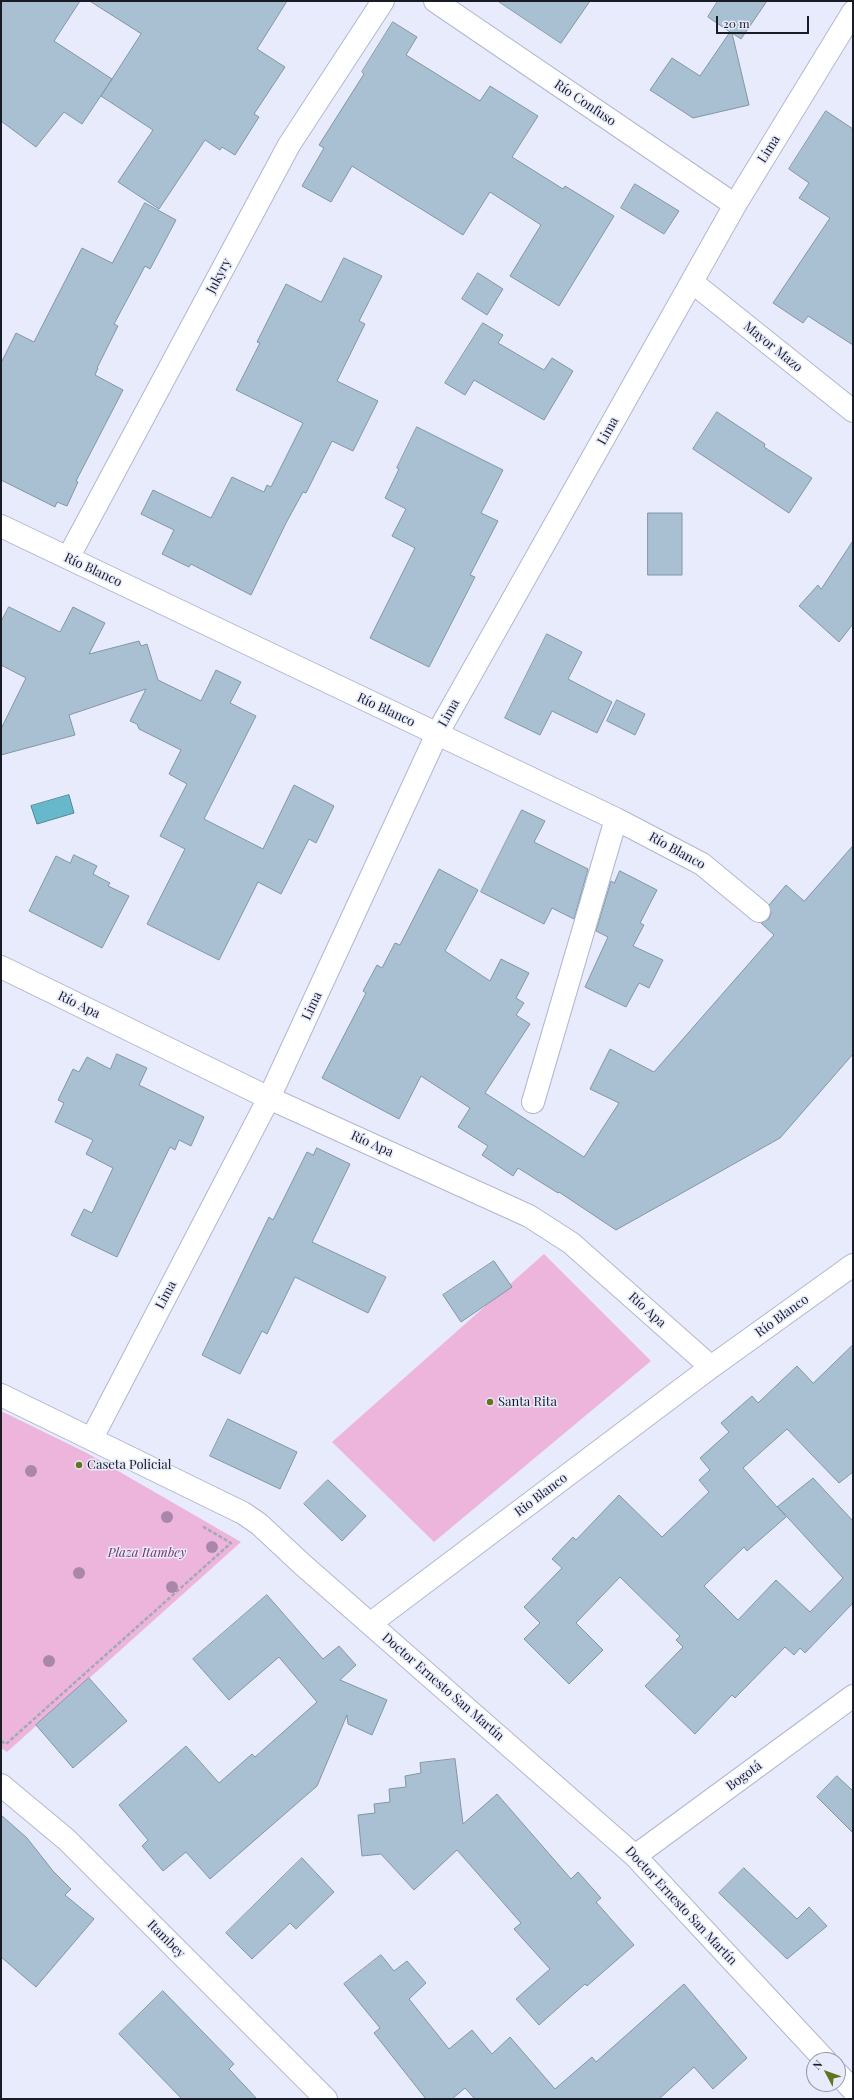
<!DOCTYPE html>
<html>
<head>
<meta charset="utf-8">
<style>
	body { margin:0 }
	#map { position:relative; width:854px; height:2100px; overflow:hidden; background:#e7ebfb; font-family:"Playfair Display",serif }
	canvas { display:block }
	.frame { position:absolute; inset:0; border:2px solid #191b25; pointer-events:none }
	.north { position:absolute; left:806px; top:2052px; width:40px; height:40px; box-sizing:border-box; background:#e7ebfb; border:1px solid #9598a5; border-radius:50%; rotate:311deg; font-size:11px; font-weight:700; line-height:16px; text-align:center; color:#191b25 }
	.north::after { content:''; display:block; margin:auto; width:14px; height:18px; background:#647320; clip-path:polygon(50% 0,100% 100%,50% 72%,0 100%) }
	.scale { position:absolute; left:716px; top:16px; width:93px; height:18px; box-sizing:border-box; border:2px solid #191b25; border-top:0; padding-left:5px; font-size:12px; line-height:14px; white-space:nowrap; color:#191b25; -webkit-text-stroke:3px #e7ebfb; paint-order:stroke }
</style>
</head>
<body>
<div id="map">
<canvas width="854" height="2100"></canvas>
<div class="frame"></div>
<div class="north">N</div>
<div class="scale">20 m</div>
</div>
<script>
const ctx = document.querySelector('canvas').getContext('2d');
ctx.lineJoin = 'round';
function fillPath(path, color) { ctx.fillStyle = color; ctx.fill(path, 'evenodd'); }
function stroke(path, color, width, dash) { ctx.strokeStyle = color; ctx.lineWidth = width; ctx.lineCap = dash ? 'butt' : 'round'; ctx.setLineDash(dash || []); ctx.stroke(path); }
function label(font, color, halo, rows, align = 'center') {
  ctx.font = font + ' "Playfair Display",serif'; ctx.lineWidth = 3; ctx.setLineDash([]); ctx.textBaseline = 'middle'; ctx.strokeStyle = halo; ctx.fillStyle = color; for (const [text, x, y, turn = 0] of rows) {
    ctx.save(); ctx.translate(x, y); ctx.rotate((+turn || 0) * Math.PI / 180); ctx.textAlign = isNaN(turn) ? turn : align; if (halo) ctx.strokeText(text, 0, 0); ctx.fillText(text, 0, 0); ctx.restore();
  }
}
fillPath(new Path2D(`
	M 544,1254 L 651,1361 L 434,1542 L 332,1442 Z
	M 1,1411 L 87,1453 L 241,1542 L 7,1752 L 1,1748 Z`), '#eeb5dc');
const water = new Path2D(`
	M 69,795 L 74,813 L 37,824 L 31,806 Z`);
fillPath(water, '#66b8ca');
stroke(water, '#4f8998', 1);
const building = new Path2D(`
	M 1,1 L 80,1 L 54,41 L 112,79 L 82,124 L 64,112 L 36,147 L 1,121 Z
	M 90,1 L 287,1 L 257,49 L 285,67 L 254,114 L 259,117 L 235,155 L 222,147 L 220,150 L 205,140 L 159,209 L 118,182 L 153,130 L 101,96 L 141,34 Z
	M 498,1 L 590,1 L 561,43 Z
	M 718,1 L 767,1 L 741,39 L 732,33 L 749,105 L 693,118 L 650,90 L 672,58 L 700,76 L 730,32 L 708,17 Z
	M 393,22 L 417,37 L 406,55 L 480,101 L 490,86 L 538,116 L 512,157 L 563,189 L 565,186 L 614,216 L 559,306 L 510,276 L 541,225 L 490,192 L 463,235 L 352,166 L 331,202 L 302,186 L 324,148 L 319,145 L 364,74 L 362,72 Z
	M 826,111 L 853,129 L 853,345 L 808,316 L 803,323 L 773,303 L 830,218 L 799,198 L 809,183 L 789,169 Z
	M 635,184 L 679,211 L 664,234 L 621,208 Z
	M 145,203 L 176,220 L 150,269 L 145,266 L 114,324 L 118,326 L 97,368 L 98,368 L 95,375 L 123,390 L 76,481 L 78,482 L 67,506 L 57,502 L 55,507 L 1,480 L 1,363 L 16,333 L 34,342 L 82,248 L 112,263 Z
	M 344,258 L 382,276 L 359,321 L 365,324 L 337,381 L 378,401 L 353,451 L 332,441 L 306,493 L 303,492 L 286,523 L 251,595 L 191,564 L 189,567 L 162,554 L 174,530 L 141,514 L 153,490 L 211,518 L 232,477 L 264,492 L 267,485 L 271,487 L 303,423 L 236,390 L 260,343 L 257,342 L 286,284 L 321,302 Z
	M 478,273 L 503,289 L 487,315 L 462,299 Z
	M 483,323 L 503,335 L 498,343 L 544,370 L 552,358 L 573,371 L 544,420 L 474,380 L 465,395 L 445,383 Z
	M 717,412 L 765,444 L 764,447 L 812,478 L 789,513 L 693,449 Z
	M 417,427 L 503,470 L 481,513 L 498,521 L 470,575 L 475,577 L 429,667 L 370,638 L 415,548 L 392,536 L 406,509 L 385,498 L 399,469 L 397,468 Z
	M 648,513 L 682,513 L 682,575 L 648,575 Z
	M 853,541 L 853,624 L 839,642 L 799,606 L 818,585 L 821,589 Z
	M 9,607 L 60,632 L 73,607 L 105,623 L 89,654 L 139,641 L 141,646 L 147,644 L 158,680 L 201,701 L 216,670 L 241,682 L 230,703 L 256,716 L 204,819 L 263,849 L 294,785 L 334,806 L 316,843 L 309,839 L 281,894 L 258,882 L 219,960 L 147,924 L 185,849 L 160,836 L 187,784 L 169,774 L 181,750 L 139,729 L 137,724 L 130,721 L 146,689 L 69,715 L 75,735 L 1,755 L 1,729 L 26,678 L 1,665 L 1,622 Z
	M 547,634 L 582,652 L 568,679 L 612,702 L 597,733 L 552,711 L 540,735 L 505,718 Z
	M 617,700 L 645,714 L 635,735 L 607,721 Z
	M 522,810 L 545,821 L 534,842 L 588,869 L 574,919 L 552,908 L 544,924 L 481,892 Z
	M 853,846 L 853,1054 L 780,1138 L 616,1230 L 559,1192 L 558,1193 L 518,1168 L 513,1176 L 482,1155 L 488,1146 L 458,1127 L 470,1108 L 421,1076 L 399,1119 L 322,1078 L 366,993 L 363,991 L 377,965 L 382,968 L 395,943 L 400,945 L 439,869 L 478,890 L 445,951 L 490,981 L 501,959 L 529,973 L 516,998 L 524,1003 L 516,1015 L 530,1024 L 485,1093 L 584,1157 L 619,1103 L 590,1089 L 610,1049 L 654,1072 L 774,935 L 761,923 L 769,919 L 771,913 L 769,905 L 786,885 L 804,901 Z
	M 74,855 L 97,866 L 93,874 L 110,883 L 108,886 L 129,896 L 102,948 L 29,911 L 56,856 L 70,863 Z
	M 620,871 L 657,890 L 640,923 L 644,925 L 633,946 L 663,960 L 649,988 L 639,983 L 626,1007 L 585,987 L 608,937 L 596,931 L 611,881 L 614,883 Z
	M 117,1054 L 147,1068 L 139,1085 L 204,1117 L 191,1146 L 179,1140 L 175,1150 L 170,1147 L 117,1257 L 71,1235 L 84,1209 L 92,1213 L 113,1168 L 86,1154 L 93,1140 L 55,1122 L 64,1103 L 58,1100 L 73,1069 L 79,1072 L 87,1057 L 110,1069 Z
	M 317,1148 L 350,1164 L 312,1242 L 386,1277 L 368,1313 L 295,1277 L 267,1334 L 262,1331 L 240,1374 L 202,1355 L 269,1217 L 273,1220 L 307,1152 L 313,1155 Z
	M 494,1261 L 512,1287 L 461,1322 L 443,1295 Z
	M 853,1345 L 853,1472 L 839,1483 L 787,1429 L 743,1468 L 777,1507 L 813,1478 L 853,1521 L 853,1603 L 805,1653 L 800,1648 L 794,1655 L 785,1647 L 735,1698 L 732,1695 L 695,1734 L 645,1686 L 683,1647 L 676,1640 L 680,1636 L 620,1577 L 576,1623 L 603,1650 L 569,1684 L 524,1639 L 540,1623 L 524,1607 L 562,1568 L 552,1559 L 573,1537 L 576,1540 L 619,1495 L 662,1537 L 709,1492 L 699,1480 L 710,1470 L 700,1458 L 729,1432 L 721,1423 L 752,1396 L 758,1403 L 797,1366 L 813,1383 ZM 778,1507 L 843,1578 L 810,1612 L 776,1580 L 738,1620 L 704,1586 L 744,1547 L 747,1551 L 786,1517 Z
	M 228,1419 L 297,1452 L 280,1489 L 210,1456 Z
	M 328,1480 L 366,1516 L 342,1541 L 304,1504 Z
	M 267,1595 L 323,1659 L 339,1646 L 356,1665 L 340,1680 L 387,1700 L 372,1735 L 348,1724 L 347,1715 L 317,1786 L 210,1879 L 186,1852 L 163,1871 L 142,1846 L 148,1840 L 119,1805 L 186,1746 L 219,1783 L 252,1754 L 255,1757 L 317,1702 L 279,1657 L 229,1700 L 193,1659 Z
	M 89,1678 L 127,1721 L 73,1768 L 36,1725 Z
	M 455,1759 L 463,1824 L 497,1794 L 571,1879 L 578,1872 L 601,1898 L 596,1902 L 634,1945 L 587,1986 L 585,1984 L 539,2025 L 516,1999 L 550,1969 L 514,1929 L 521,1923 L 457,1850 L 414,1890 L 381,1854 L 362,1856 L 358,1815 L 375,1813 L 374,1804 L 390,1802 L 389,1789 L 406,1787 L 405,1776 L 421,1773 L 420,1763 Z
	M 837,1776 L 853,1791 L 853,1833 L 817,1797 Z
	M 1,1815 L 27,1838 L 53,1871 L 71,1889 L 65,1895 L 94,1919 L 36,1987 L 1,1957 Z
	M 302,1858 L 334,1892 L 296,1929 L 290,1923 L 252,1959 L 226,1933 Z
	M 744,1868 L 797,1919 L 809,1907 L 827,1926 L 787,1959 L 719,1893 Z
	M 381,1955 L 394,1971 L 407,1961 L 426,1983 L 409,1999 L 449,2049 L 472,2030 L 492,2054 L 510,2037 L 555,2089 L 592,2057 L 596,2062 L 684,1984 L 747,2058 L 713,2089 L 694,2067 L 659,2099 L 475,2099 L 465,2088 L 452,2099 L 426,2099 L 374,2033 L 380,2028 L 344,1984 Z
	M 163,1991 L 234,2064 L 229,2069 L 257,2099 L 182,2099 L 119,2034 Z`);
fillPath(building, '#a9c0d3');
stroke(building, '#8096a8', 1);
const minor = new Path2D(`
	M 435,1 L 735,205
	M 692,282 L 853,411
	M 1,526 L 616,819 L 702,864 L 759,911
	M 68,558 L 289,145 L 383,1
	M 1,967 L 269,1098 L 529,1216 L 571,1243 L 711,1367
	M 533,1102 L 616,819
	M 1,1395 L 243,1513 L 259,1524 L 303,1565 L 635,1856 L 825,2060
	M 92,1438 L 269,1098 L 437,734 L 735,205 L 853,12
	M 371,1623 L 711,1367 L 853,1265
	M 1,1785 L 67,1840 L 326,2099
	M 635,1856 L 853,1696
	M 838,2074 L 853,2090`);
stroke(minor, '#b1b7d0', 24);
stroke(new Path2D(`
	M 1,1741 L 6,1744 L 231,1543 L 202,1526`), '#a4a7b5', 2.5, [4, 2]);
stroke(minor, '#fff', 22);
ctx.fillStyle = '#aa87aa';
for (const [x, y] of [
	[31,1471],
	[167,1517],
	[212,1547],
	[79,1573],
	[172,1587],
	[49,1661]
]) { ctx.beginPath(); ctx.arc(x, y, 6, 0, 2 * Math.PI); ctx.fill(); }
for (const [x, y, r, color] of [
	[490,1402,4,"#647320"],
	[79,1465,4,"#647320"]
]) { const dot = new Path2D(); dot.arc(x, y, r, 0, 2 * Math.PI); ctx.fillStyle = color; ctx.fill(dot); stroke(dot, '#e7ebfb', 1.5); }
label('13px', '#191b25', '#e7ebfb', [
	["Río Confuso",585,103,34],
	["Lima",769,149,-58],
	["Jukyry",219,276,-62],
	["Mayor Mazo",773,347,39],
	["Lima",608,431,-61],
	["Río Blanco",93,570,25],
	["Río Blanco",386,710,25],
	["Lima",449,713,-61],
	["Río Blanco",677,851,29],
	["Río Apa",79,1005,26],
	["Lima",312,1006,-65],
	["Río Apa",372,1144,24],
	["Lima",166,1295,-62],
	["Río Apa",647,1310,42],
	["Río Blanco",782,1316,-36],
	["Rio Blanco",541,1495,-37],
	["Doctor Ernesto San Martín",443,1687,41],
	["Bogotá",744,1776,-36],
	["Doctor Ernesto San Martín",681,1906,47],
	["Itambey",166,1939,45]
]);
label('13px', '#191b25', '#e7ebfb', [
	["Santa Rita",498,1402],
	["Caseta Policial",87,1465]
], 'left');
label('italic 13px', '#783567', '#e7ebfb', [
	["Plaza Itambey",147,1553]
]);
</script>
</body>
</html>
